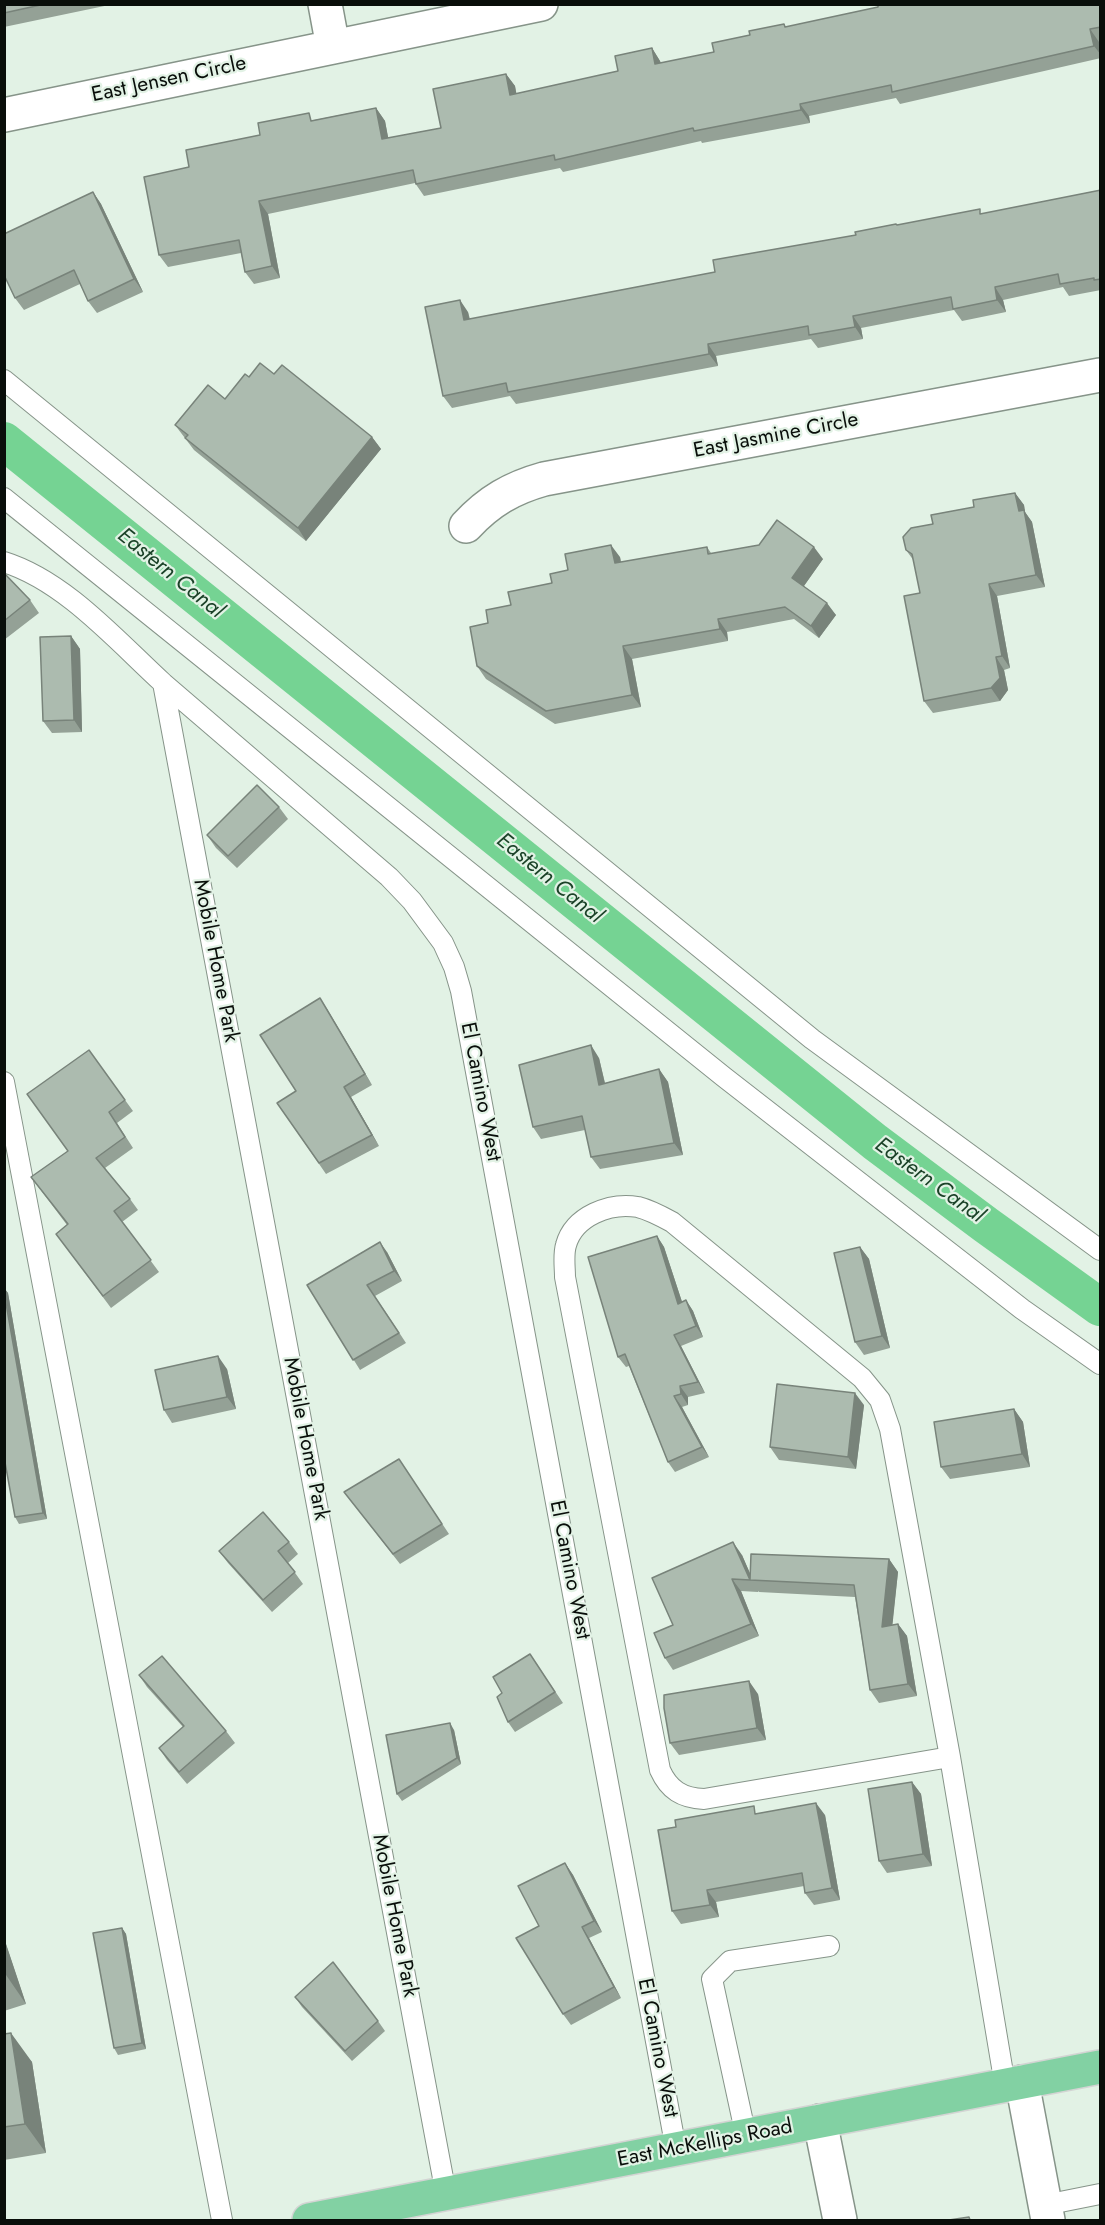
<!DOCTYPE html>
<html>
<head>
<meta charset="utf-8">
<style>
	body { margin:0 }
	#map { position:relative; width:1105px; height:2225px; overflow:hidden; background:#e2f2e5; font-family:Jost,sans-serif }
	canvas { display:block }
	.frame { position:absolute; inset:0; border:6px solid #090e0a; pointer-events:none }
</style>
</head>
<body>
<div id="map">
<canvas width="1105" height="2225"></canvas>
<div class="frame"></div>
</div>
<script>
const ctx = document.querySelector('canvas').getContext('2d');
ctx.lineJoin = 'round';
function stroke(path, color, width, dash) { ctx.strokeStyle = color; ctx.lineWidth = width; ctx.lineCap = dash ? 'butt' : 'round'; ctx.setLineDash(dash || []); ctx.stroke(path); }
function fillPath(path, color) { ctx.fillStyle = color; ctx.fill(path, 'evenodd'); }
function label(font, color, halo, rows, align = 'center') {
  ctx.font = font + ' Jost,sans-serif'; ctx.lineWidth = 4.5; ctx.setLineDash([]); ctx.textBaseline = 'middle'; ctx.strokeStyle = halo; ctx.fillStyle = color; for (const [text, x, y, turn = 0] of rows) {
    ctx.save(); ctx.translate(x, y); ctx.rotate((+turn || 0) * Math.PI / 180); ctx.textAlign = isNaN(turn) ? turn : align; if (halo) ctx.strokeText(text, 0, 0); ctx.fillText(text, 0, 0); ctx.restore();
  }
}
stroke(new Path2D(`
	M 4,441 L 875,1142 L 986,1225 L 1100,1307`), '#75d393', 38);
const service = new Path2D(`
	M 4,380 L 812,1039 L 1100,1250
	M 4,498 L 724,1077 L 1022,1309 L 1100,1364
	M 4,562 C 65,581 117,641 163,683 L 446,2194
	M 163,683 L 389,877 L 412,901 L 443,943 L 454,967 L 461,991 L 676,2149
	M 4,1082 L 222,2220
	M 950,1757 L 704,1799 C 682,1798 669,1790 660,1770 L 565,1277 C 565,1267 563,1255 566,1245 C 574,1216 610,1202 638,1207 C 650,1210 661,1216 672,1222 L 862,1378 L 880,1400 L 890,1429 L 950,1757 L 1005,2085
	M 746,2136 L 712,1979 L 730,1961 L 829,1946
	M 1045,2205 L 1100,2194`);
const minor = new Path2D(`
	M 325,4 L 333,47
	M 4,115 L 541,4
	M 466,526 C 489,501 512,488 544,479 L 1100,375
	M 1022,2082 L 1048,2220
	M 820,2121 L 840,2220`);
const primary = new Path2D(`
	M 309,2220 L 1100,2067`);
stroke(service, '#869489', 22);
stroke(minor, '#869489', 36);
stroke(primary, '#d3d4d3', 36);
stroke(service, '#fff', 20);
stroke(minor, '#fff', 33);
stroke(primary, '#82d1a3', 33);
fillPath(new Path2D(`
	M 4,4 L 114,4 L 4,27 Z
	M 1101,4 L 1101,41 L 1099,42 L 1101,48 L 1101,58 L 900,104 L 896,98 L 809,116 L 810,123 L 702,143 L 701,141 L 563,172 L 560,168 L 424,196 L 415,183 L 268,214 L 280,278 L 254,284 L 245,272 L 241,253 L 168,267 L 159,255 L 189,167 L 260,135 L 314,120 L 376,108 L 385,121 L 388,138 L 441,128 L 506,74 L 515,86 L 516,94 L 618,71 L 652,48 L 660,61 L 661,63 L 714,52 L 750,35 L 787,27 Z
	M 1101,190 L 1101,290 L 1069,296 L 1063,287 L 1003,300 L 1006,312 L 962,321 L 954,310 L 861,328 L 863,339 L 818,348 L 811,339 L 716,356 L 718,366 L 516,404 L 510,396 L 452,408 L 443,396 L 468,312 L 470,319 L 715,272 L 896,224 L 897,225 L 983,214 Z
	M 93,192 L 101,204 L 143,292 L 97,313 L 88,301 L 80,284 L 24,310 L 15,298 Z
	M 274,374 L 372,437 L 381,449 L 306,541 L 194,450 L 175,425 L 225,399 L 249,377 Z
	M 1015,493 L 1024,505 L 1025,512 L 1032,522 L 1045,587 L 997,596 L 1010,668 L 1004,670 L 1008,690 L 1000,701 L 933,713 L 924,701 L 920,593 L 914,561 L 906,550 L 933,524 Z
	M 707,547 L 711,553 L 823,559 L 804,586 L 836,615 L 819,638 L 794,619 L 727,632 L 728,641 L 632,659 L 641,707 L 555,724 L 486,679 L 477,666 L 488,623 L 511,605 L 552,583 L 568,570 L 620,557 L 621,562 Z
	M 4,573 L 30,600 L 39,613 L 4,640 Z
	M 71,636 L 80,649 L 82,732 L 52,733 L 43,721 Z
	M 279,807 L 288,819 L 237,868 L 216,848 L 207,835 Z
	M 327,1009 L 372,1085 L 351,1097 L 379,1146 L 326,1174 L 277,1103 L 296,1091 Z
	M 599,1058 L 605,1083 L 659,1069 L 668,1082 L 683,1155 L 600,1169 L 591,1157 L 585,1130 L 541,1139 L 533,1127 Z
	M 27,1094 L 125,1100 L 133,1111 L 117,1123 L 133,1148 L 105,1168 L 130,1199 L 138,1210 L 122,1222 L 159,1272 L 111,1308 L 56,1234 L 67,1225 L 31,1177 L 68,1151 Z
	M 657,1236 L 664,1247 L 682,1302 L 686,1300 L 693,1311 L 703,1337 L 681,1346 L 705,1393 L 688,1397 L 688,1405 L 682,1407 L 709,1457 L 675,1472 L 668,1462 L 629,1366 L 626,1367 L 618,1357 Z
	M 860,1247 L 869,1259 L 890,1348 L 864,1355 L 855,1342 Z
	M 387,1252 L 402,1281 L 375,1296 L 406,1343 L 360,1370 L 307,1285 Z
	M 4,1288 L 8,1293 L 47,1519 L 19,1524 L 15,1517 L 4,1457 Z
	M 227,1369 L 236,1409 L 172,1423 L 164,1410 Z
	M 864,1405 L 856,1469 L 779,1460 L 770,1447 Z
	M 1014,1409 L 1023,1422 L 1030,1467 L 950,1479 L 941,1467 Z
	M 399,1459 L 449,1534 L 400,1564 L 344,1492 Z
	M 289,1542 L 298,1554 L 288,1563 L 303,1584 L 272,1612 L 228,1563 L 219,1551 Z
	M 742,1555 L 750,1574 L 889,1559 L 898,1572 L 892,1625 L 898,1624 L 907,1636 L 917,1696 L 879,1703 L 870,1690 L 855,1597 L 759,1592 L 758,1591 L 758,1592 L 741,1591 L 759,1636 L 673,1670 L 665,1658 Z
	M 530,1654 L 563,1703 L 515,1732 L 508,1722 L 502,1693 Z
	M 139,1675 L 226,1731 L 235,1743 L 187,1784 L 167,1760 L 159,1748 L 183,1727 L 147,1687 Z
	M 758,1694 L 766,1740 L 679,1755 L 670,1743 Z
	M 454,1730 L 461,1764 L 402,1801 L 397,1794 Z
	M 912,1782 L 921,1794 L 932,1866 L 887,1873 L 879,1861 Z
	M 758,1813 L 825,1815 L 840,1900 L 814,1905 L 805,1893 L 804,1886 L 716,1902 L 719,1917 L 681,1924 L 672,1911 Z
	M 565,1863 L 573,1875 L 602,1932 L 589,1938 L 621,1998 L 571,2025 L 563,2014 L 539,1926 Z
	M 122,1928 L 126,1934 L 146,2049 L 118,2055 L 114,2048 Z
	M 4,1938 L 26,2004 L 4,2011 Z
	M 295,1997 L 378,2021 L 385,2031 L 352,2061 L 302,2007 Z
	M 4,2034 L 32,2062 L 46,2153 L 4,2160 Z`), '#94a196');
fillPath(new Path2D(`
	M 1090,29 L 1099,42 L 1101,55 L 1094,46 Z
	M 652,48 L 660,61 L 664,76 L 655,64 Z
	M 506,74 L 515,86 L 519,107 L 510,95 Z
	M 800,104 L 809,116 L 810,123 L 801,110 Z
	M 376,108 L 385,121 L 391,152 L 382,139 Z
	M 93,192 L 101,204 L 143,292 L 134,279 Z
	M 259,201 L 268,214 L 280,278 L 272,266 Z
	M 995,287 L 1003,300 L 1006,312 L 997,300 Z
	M 460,300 L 468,312 L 472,333 L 464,320 Z
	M 853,316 L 861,328 L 863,339 L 855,327 Z
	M 708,344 L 716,356 L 718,366 L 709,354 Z
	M 372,437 L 381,449 L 306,541 L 298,528 Z
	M 1015,493 L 1024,505 L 1025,512 L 1032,522 L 1045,587 L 1036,575 L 1019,511 Z
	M 611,545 L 620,557 L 623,575 L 615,563 Z
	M 814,547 L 823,559 L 801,590 L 792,578 Z
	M 989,584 L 997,596 L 1010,668 L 1002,656 Z
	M 827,603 L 836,615 L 819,638 L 811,626 Z
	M 718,619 L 727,632 L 728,641 L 720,629 Z
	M 71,636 L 80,649 L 82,732 L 74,720 Z
	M 623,646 L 632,659 L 641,707 L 632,695 Z
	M 996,657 L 1004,670 L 1008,690 L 1000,701 L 991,688 Z
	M 320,998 L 327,1009 L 372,1085 L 365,1074 Z
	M 591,1045 L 599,1058 L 608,1097 L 599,1085 Z
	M 659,1069 L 668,1082 L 683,1155 L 674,1143 Z
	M 344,1087 L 351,1097 L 379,1146 L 372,1135 Z
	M 657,1236 L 664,1247 L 686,1314 L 678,1304 Z
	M 380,1242 L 387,1252 L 402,1281 L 394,1271 Z
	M 860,1247 L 869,1259 L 890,1348 L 882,1336 Z
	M 4,1288 L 8,1293 L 47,1519 L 43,1513 Z
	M 686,1300 L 693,1311 L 703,1337 L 696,1326 Z
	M 674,1335 L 681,1346 L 705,1393 L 698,1382 Z
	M 218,1356 L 227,1369 L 236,1409 L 227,1397 Z
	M 680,1386 L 688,1397 L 688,1405 L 681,1394 Z
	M 855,1393 L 864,1405 L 856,1469 L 848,1457 Z
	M 674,1396 L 682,1407 L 709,1457 L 702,1447 Z
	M 1014,1409 L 1023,1422 L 1030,1467 L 1022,1454 Z
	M 733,1542 L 742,1555 L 753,1580 L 750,1580 L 758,1592 L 750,1580 Z
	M 889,1559 L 898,1572 L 891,1639 L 882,1627 Z
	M 732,1579 L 741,1591 L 759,1636 L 751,1624 Z
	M 898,1624 L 907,1636 L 917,1696 L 908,1684 Z
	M 749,1681 L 758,1694 L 766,1740 L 757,1728 Z
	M 450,1723 L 454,1730 L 461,1764 L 457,1758 Z
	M 912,1782 L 921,1794 L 932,1866 L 923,1854 Z
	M 816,1803 L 825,1815 L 840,1900 L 832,1888 Z
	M 565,1863 L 573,1875 L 602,1932 L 594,1921 Z
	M 707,1890 L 716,1902 L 719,1917 L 710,1905 Z
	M 582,1927 L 589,1938 L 621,1998 L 614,1987 Z
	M 122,1928 L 126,1934 L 146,2049 L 142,2043 Z
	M 4,1938 L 26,2004 L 4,1972 Z
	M 11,2033 L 32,2062 L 46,2153 L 25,2124 Z`), '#78837a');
const building = new Path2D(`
	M 4,4 L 45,4 L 4,13 Z
	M 878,4 L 1101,4 L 1101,27 L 1090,29 L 1094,46 L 892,92 L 891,85 L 800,104 L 801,110 L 694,131 L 693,128 L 555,160 L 554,155 L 416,184 L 413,170 L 259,201 L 272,266 L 245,272 L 239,240 L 159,255 L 144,177 L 189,167 L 186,150 L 260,135 L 258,123 L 309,113 L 311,121 L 376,108 L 382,139 L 441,128 L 433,89 L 506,74 L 510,95 L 618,71 L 615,56 L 652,48 L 655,64 L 714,52 L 712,43 L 750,35 L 749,31 L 784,24 L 785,27 L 878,7 Z
	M 1101,190 L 1101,279 L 1094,280 L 1094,278 L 1060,284 L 1058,274 L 995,287 L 997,300 L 953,309 L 951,297 L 853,316 L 855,327 L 809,335 L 808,326 L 708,344 L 709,354 L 508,392 L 506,383 L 443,396 L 425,307 L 460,300 L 464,320 L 715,272 L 713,260 L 856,235 L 855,232 L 896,224 L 897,225 L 980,209 L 980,214 Z
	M 93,192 L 134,279 L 88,301 L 74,270 L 15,298 L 4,275 L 4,234 Z
	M 260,363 L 274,374 L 282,365 L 372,437 L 298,528 L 185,438 L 188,435 L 175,425 L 208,385 L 225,399 L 245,374 L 249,377 Z
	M 1015,493 L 1019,511 L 1024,510 L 1036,575 L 989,584 L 1002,656 L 996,657 L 1000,678 L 991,688 L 924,701 L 904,596 L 920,593 L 912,554 L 906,550 L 903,537 L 911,528 L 933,524 L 931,515 L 974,507 L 973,500 Z
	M 777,520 L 814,547 L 792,578 L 827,603 L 811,626 L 785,607 L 718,619 L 720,629 L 623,646 L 632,695 L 546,711 L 477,666 L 470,627 L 488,623 L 486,610 L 511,605 L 508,592 L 552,583 L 550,574 L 568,570 L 565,554 L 611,545 L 615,563 L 707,547 L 708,554 L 759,545 Z
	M 4,573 L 30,600 L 4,621 Z
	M 71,636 L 74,720 L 43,721 L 40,637 Z
	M 257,785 L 279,807 L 228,856 L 207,835 Z
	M 320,998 L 365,1074 L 344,1087 L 372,1135 L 319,1163 L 277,1103 L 296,1091 L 260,1035 Z
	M 591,1045 L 599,1085 L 659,1069 L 674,1143 L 591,1157 L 582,1116 L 533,1127 L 519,1065 Z
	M 89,1050 L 125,1100 L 109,1112 L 125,1137 L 96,1158 L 130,1199 L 114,1211 L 151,1260 L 103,1296 L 56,1234 L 68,1224 L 31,1177 L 68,1151 L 27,1094 Z
	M 657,1236 L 678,1304 L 686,1300 L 696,1326 L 674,1335 L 698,1382 L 680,1386 L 681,1394 L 674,1396 L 702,1447 L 668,1462 L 625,1354 L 618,1357 L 588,1257 Z
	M 380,1242 L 394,1271 L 367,1285 L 399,1333 L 353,1360 L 307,1285 Z
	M 860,1247 L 882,1336 L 855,1342 L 834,1253 Z
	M 4,1292 L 43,1513 L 15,1517 L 4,1457 Z
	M 218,1356 L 227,1397 L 164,1410 L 155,1370 Z
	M 777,1384 L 855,1393 L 848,1457 L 770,1447 Z
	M 1014,1409 L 1022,1454 L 941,1467 L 934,1422 Z
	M 399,1459 L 442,1524 L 393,1554 L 344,1492 Z
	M 263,1512 L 289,1542 L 278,1551 L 295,1572 L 263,1600 L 219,1551 Z
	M 733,1542 L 750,1580 L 732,1579 L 751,1624 L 665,1658 L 654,1633 L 673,1625 L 652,1578 Z
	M 751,1554 L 889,1559 L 882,1627 L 898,1624 L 908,1684 L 870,1690 L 854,1585 L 750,1580 Z
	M 530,1654 L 555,1692 L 508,1722 L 497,1697 L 502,1693 L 493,1677 Z
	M 162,1656 L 226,1731 L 179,1772 L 159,1748 L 184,1726 L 139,1675 Z
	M 749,1681 L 757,1728 L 670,1743 L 664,1708 L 664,1695 Z
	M 450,1723 L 457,1758 L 397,1794 L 386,1735 Z
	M 912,1782 L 923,1854 L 879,1861 L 868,1789 Z
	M 816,1803 L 832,1888 L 805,1893 L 802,1873 L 707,1890 L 710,1905 L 672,1911 L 658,1830 L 676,1827 L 675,1820 L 754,1806 L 755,1814 Z
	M 565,1863 L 594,1921 L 582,1927 L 614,1987 L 563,2014 L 516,1938 L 539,1926 L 518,1886 Z
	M 122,1928 L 142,2043 L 114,2048 L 93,1933 Z
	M 333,1962 L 378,2021 L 345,2051 L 295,1997 Z
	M 11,2033 L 25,2124 L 4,2127 L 4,2034 Z
	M 969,2217 L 970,2220 L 949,2220 Z`);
fillPath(building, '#acbbaf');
stroke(building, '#78837a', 1.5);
label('21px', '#090e0a', '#e2f2e5', [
	["East Jensen Circle",169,80,-12],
	["East Jasmine Circle",776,436,-11],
	["Mobile Home Park",215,961,79],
	["El Camino West",480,1092,79],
	["Mobile Home Park",305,1439,79],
	["El Camino West",569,1570,79],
	["Mobile Home Park",394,1916,79],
	["El Camino West",657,2048,79],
	["East McKellips Road",705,2144,-11]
]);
label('italic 22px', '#1b4228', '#e2f2e5', [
	["Eastern Canal",170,574,39],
	["Eastern Canal",549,879,39],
	["Eastern Canal",929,1181,36]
]);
</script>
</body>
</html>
